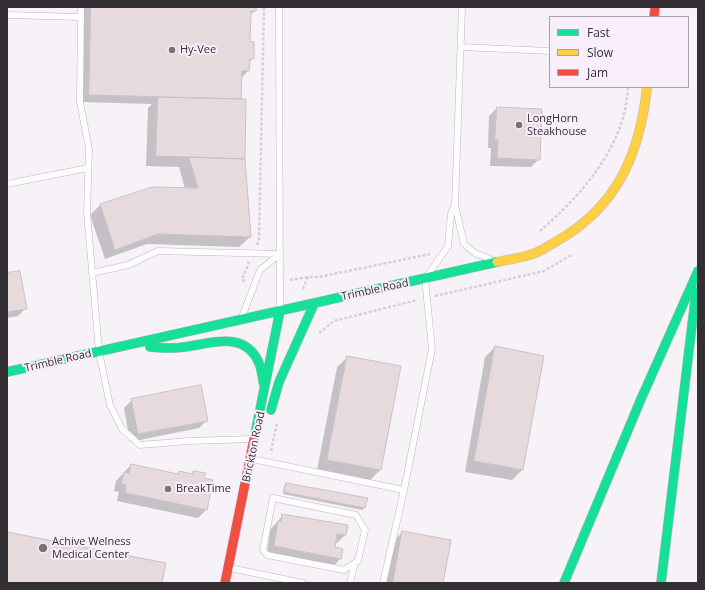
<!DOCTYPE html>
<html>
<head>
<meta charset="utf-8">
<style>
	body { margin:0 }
	#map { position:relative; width:705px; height:590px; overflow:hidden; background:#f7f1f8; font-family:"Open Sans",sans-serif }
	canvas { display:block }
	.frame { position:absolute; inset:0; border:8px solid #332f34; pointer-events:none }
	.legend { position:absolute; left:549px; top:16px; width:140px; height:72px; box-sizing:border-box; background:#f9eefb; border:1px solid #aaa2ab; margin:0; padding:5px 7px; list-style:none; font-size:12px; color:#332f34 }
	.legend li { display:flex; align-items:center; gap:8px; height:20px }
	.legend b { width:20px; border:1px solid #aaa2ab }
</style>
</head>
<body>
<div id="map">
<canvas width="705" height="590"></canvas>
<div class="frame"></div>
<ul class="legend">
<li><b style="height:5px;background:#16e098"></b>Fast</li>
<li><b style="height:5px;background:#ffcf43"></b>Slow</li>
<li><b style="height:5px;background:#f24e42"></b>Jam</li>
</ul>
</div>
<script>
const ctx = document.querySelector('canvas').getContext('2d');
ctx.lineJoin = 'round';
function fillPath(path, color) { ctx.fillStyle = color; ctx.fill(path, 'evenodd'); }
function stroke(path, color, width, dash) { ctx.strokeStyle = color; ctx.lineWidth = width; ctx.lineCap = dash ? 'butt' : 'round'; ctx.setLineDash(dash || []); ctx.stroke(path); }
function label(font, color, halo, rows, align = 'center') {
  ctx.font = font + ' "Open Sans",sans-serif'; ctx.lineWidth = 4; ctx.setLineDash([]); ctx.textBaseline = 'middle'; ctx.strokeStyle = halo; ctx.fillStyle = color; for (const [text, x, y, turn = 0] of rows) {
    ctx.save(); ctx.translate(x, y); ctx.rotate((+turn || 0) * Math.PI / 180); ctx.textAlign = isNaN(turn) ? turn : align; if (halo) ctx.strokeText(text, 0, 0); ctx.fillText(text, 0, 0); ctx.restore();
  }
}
fillPath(new Path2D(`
	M 84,7 L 255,7 L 255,11 L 249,16 L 249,42 L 253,58 L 249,62 L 248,71 L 241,78 L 240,99 L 250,237 L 239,247 L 147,244 L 105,259 L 90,215 L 100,205 L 185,189 L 179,167 L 146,166 L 148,108 L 152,104 L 81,102 Z
	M 497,108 L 539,159 L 531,167 L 490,166 L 491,148 L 488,148 L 489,116 Z
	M 7,274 L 26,308 L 18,316 L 7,318 Z
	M 495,347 L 543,356 L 522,470 L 512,480 L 465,472 L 485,357 Z
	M 348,357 L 380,470 L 370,480 L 317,470 L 337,367 Z
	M 132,400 L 207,420 L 199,428 L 130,442 L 124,408 Z
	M 131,465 L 176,475 L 179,472 L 191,474 L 194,472 L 203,479 L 212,481 L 206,510 L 198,518 L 117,501 L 119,492 L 114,491 L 116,481 Z
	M 286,484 L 365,508 L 362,510 L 283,494 L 284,486 Z
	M 283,515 L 347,526 L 345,535 L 337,543 L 335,542 L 334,548 L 340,559 L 333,567 L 267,554 L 270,530 Z
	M 403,532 L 442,583 L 385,583 L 392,542 Z`), '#0003');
const building = new Path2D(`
	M 91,7 L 256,7 L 256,11 L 251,11 L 250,41 L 254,42 L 254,59 L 250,59 L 249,71 L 242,71 L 241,99 L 89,95 Z
	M 158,97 L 246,99 L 245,159 L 156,156 Z
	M 497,107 L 542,109 L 540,160 L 497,158 L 498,140 L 495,140 Z
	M 189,157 L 245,159 L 251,237 L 158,234 L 115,250 L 100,204 L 152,187 L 198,188 Z
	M 20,271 L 27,309 L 7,312 L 7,273 Z
	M 495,346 L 544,356 L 523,470 L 474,461 Z
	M 347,356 L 401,366 L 381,470 L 327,460 Z
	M 201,385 L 208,421 L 138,434 L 131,399 Z
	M 131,464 L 178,474 L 179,471 L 193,474 L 193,471 L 206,473 L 204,478 L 213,480 L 207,510 L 125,493 L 126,485 L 121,484 L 124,472 L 129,473 Z
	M 286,483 L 368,498 L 365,508 L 284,492 Z
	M 282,514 L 348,525 L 346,535 L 337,534 L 335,547 L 343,549 L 341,559 L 274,546 L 278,521 L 281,521 Z
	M 402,531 L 451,540 L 443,583 L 393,583 Z
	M 7,532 L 166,563 L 162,583 L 7,583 Z`);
fillPath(building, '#e7dadd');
stroke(building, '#c7c2c5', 1);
const lane = new Path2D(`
	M 81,7 L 80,102 L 89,149 L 87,212 L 99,352 L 110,405 L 122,429 L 140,445 L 189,441 L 252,439
	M 279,7 L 280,309
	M 462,7 L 455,205 L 464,244 L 475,253 L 490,259
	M 7,15 L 81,17
	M 461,47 L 550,51
	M 7,184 L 88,168
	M 92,273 L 128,265 L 158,251 L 280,254
	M 242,317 L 260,270 L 280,254
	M 252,459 L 404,490 L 432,349 L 425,279 L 448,246 L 451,214 L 455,205
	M 273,498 L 356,515 L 365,530 L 358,561 L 344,570 L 267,555 L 263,550 Z
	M 230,568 L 303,583
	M 350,583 L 355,563
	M 383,583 L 404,490`);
const fast = new Path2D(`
	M 150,347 C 161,348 173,349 184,347 C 210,344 243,330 258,361 C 262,368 262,377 264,385
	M 7,372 L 497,262
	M 271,410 L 279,382 L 314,304
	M 254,439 L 280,311
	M 564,583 L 641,399 L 698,271
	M 661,583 L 696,292`);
const slow = new Path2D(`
	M 497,262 C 509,259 524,258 535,253 C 543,250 550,245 557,241 C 617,207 640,154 647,87`);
const jam = new Path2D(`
	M 654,17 L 655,7
	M 225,583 L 254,439`);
stroke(lane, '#bdb8be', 7);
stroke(fast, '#bdb8be', 10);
stroke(slow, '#bdb8be', 10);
stroke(jam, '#bdb8be', 10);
stroke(new Path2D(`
	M 540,231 C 575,201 610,162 623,118 C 626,108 627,97 628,87
	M 257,245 L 259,240 L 264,7
	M 290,280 L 308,277 L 319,277 L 430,254
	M 245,281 L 242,280 L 249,262
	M 303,289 L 308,277
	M 435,296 L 544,271 L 573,254
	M 319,333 L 334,321 L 417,300
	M 271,451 L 277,423`), '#d3d1d3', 2.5, [3, 2]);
stroke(lane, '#fefdfe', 6);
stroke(fast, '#16e098', 9);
stroke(slow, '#ffcf43', 9);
stroke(jam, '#f24e42', 9);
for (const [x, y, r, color] of [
	[172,50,4,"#787379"],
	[519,125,4,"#787379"],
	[168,489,4,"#787379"],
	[43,548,5,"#787379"]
]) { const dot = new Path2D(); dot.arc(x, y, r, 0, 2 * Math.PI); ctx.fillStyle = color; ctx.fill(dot); stroke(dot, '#f9eefb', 1.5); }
label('11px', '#332f34', '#f9eefb', [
	["Hy-Vee",180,50],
	["LongHorn",527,119],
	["Steakhouse",527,132],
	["BreakTime",176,489],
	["Achive Welness",52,542],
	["Medical Center",52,555]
], 'left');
label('11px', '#332f34', '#f9eefb', [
	["Trimble Road",375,290,-12],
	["Trimble Road",58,361,-13],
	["Brickton Road",254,447,-78]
]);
</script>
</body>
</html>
